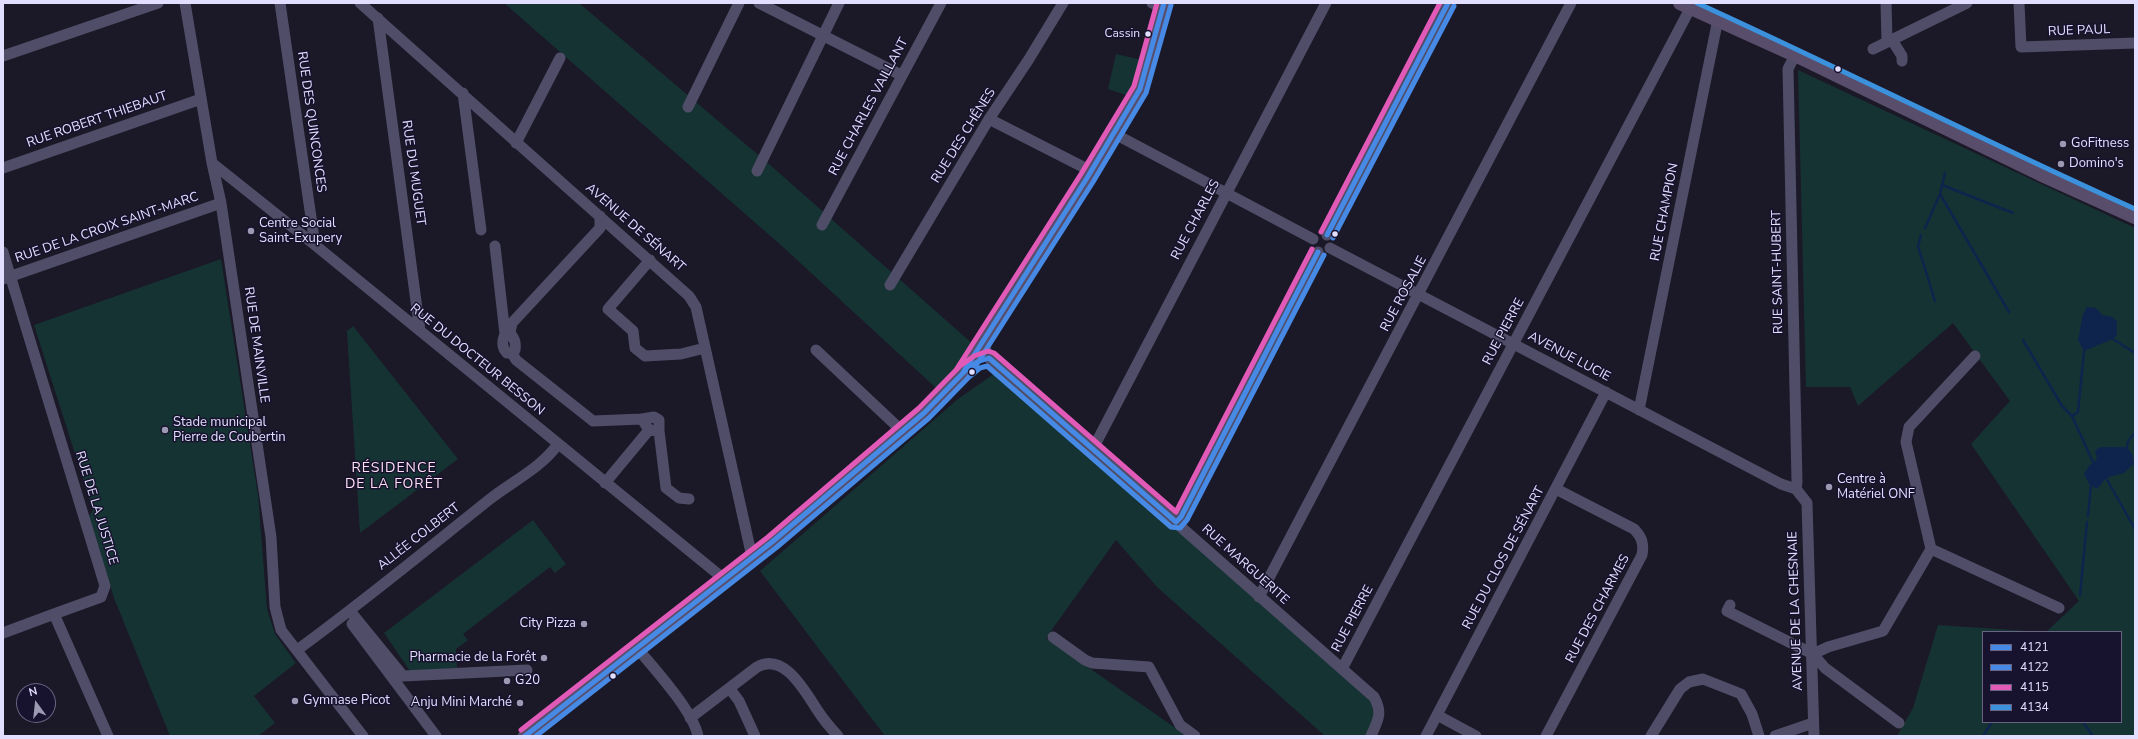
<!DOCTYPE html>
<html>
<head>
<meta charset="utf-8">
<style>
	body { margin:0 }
	#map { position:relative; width:2138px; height:739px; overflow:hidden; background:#1b1827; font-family:"Nunito Sans",sans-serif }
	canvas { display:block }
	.frame { position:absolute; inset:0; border:4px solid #e2deff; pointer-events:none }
	.legend { position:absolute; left:1982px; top:631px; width:140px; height:92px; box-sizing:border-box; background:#17122d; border:1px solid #686481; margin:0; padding:5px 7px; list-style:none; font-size:12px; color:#e2deff }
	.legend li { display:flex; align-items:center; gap:8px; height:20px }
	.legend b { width:20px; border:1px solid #686481 }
	.north { position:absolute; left:16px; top:683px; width:40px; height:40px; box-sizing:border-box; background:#17122d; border:1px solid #686481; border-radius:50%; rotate:345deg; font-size:11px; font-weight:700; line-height:16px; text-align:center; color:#e2deff }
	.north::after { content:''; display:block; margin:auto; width:14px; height:18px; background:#9c99b3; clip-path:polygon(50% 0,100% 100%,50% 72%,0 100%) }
</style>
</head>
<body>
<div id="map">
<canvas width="2138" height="739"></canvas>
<div class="frame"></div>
<ul class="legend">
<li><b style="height:5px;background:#468ae6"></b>4121</li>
<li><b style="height:5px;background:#468ae6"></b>4122</li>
<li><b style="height:5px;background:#e25ab8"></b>4115</li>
<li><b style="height:5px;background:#3c91dc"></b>4134</li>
</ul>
<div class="north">N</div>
</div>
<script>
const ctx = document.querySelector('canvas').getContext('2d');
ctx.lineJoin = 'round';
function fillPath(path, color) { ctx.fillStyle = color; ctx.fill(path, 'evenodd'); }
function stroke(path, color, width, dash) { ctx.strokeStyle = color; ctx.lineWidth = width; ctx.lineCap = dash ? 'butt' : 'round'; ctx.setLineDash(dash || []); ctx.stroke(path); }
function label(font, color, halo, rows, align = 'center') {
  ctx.font = font + ' "Nunito Sans",sans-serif'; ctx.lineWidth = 3; ctx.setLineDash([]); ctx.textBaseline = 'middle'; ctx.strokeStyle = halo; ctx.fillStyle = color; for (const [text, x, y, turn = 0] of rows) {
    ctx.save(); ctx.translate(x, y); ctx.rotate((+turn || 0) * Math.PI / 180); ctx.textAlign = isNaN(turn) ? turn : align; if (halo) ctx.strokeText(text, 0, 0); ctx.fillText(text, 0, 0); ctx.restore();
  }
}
fillPath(new Path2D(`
	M 504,3 L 579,3 L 769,164 L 974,345 L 951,374 L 936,388 L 783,247 Z
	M 1116,54 L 1142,60 L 1129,96 L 1108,89 Z
	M 1798,70 L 2135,228 L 2135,736 L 1897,736 L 1913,708 L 1938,625 L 2044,632 L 1983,632 L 1983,722 L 2121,722 L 2121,632 L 2046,632 L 2079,601 L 1971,444 L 2010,401 L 1953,323 L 1858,406 L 1850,387 L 1806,387 Z
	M 221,259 L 258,495 L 267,609 L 275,634 L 296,663 L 254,696 L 275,723 L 258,736 L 170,736 L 114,598 L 89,516 L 93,510 L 34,325 Z
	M 353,326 L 458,459 L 360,533 L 347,331 Z
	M 998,371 L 1375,704 L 1377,716 L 1367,736 L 1325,736 L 1157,587 L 1116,540 L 1046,638 L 1187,736 L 885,736 L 760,571 L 958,399 Z
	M 533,520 L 566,564 L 555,573 L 550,567 L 463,634 L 468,640 L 456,649 L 457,668 L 410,671 L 384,633 Z`), '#163334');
fillPath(new Path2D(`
	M 2087,307 L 2096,308 L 2102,315 L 2112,317 L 2117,321 L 2117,335 L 2113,339 L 2084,351 L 2078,340 L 2083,314 Z
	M 2100,447 L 2127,447 L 2132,454 L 2134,464 L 2124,473 L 2106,478 L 2097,489 L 2089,484 L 2084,474 L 2089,466 L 2097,459 L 2095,451 Z`), '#0f244c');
stroke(new Path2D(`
	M 1942,185 L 2013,213
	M 1940,194 L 2009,312
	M 1925,228 L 1940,194 L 1945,173
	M 1921,235 L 1918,246 L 1935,301
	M 2113,339 L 2135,353
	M 2023,340 L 2062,406 L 2072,416 L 2093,462
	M 2072,416 L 2078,412 L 2084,351
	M 2127,447 L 2128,441 L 2135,433
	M 2106,478 L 2135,529
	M 2088,516 L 2091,485
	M 2080,595 L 2087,522
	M 2083,722 L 2093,736
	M 1983,736 L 1992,722`), '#0f244c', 2.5);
stroke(new Path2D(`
	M 185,3 L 212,163 L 221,203 L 271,537 L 275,607 L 281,630 L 363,736
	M 280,3 L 315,245
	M 360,3 L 689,296 L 696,307 L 752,557
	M 759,3 L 901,75
	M 1152,3 L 1163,8
	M 1886,3 L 1887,42
	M 2019,3 L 2021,47 L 2135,43
	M 378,18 L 420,331
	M 1892,40 L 1902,56 L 1902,61
	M 1873,49 L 1967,3
	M 1795,55 L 1788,69 L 1797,482 L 1796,489
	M 3,56 L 158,3
	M 463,93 L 481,230
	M 688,107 L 739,3
	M 989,119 L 1091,171
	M 1113,133 L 1313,239
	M 516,143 L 560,58
	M 212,163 L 315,245 L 724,579
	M 3,168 L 201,99
	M 757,171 L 839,3
	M 822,225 L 941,3
	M 1327,235 L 1448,3
	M 495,246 L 505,334
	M 1330,248 L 1781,484 L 1796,489 L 1807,503 L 1814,736
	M 3,252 L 105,586 L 101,597 L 54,614 L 108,736
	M 650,260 L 608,309 L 633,331 L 635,348 L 645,356 L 681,354 L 705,348
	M 3,279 L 221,203
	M 890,285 L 989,119 L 1029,59 L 1063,3
	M 510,333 L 512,323 L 600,228 L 600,216
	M 510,333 C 515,339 516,343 515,350 L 512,353 L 507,353 C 501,347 502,341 505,334 Z
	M 983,343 L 989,358 L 1374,697 C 1383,713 1378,720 1371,736
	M 816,350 L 902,431
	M 512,353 L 516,360 L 593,421 L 642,419
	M 1639,410 L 1718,19
	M 654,417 L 659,420 L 659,431 L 649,430 L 642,419 Z
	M 659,431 L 666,488 L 679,498 L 689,499
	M 1091,448 L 1096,443 L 1326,3
	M 605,483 L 649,430
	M 1176,522 L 1181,517 L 1318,252
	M 1931,549 L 2059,608
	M 1259,597 L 1571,3
	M 1730,605 L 1727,611 L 1813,654 L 1825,668 L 1899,723
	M 350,611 L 403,676 L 527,670
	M 352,624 L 436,736
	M 3,633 L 54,614
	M 1053,637 L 1085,660 L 1092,663 L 1149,667 L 1180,725 L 1195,736
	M 637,648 C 654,668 693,711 698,736
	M 297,650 C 363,602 426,550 490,499 C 513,481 541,468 558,444
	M 1813,654 L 1828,647 L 1883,631 L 1931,549 L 1906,442 L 1909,427 L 1975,356
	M 1342,669 L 1693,3
	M 730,689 L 739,701 L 755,736
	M 1437,715 L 1476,736
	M 690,718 L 757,667 C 786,651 807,696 820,714 C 825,722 832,729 838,736
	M 1426,736 L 1606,392
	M 1546,736 L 1642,555 C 1644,544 1642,537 1634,529 L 1556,489
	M 1651,736 L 1680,689 L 1689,682 L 1703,679 L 1741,694 L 1752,714 L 1759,736
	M 1775,736 L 1813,723`), '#4f4d67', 11);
stroke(new Path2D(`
	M 1680,3 L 1795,55 L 2040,174 L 2135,217
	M 525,736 L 772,542 L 924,413 L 964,372 L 1087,178 L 1140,89 L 1164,3`), '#584e6b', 14);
stroke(new Path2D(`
	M 1327,235 L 1448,3
	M 962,374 L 1087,178 L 1140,89 L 1164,3
	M 525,736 L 772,542 L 924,413 L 964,372 L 977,362 L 989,358 L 1176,522 L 1181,517 L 1318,252`), '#468ae6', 5);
stroke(new Path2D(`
	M 1333,238 L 1454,6
	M 968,378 L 1093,182 L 1146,93 L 1171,5
	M 536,736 L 777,547 L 929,418 L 969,377 L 980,368 L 987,366 L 1171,527 L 1180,528 L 1187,520 L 1324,255`), '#468ae6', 5);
stroke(new Path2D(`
	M 1321,232 L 1440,3
	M 956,370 L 1081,174 L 1134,86 L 1157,3
	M 521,730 L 768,537 L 919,408 L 960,366 L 974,356 L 988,351 L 994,353 L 1176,512 L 1312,249`), '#e25ab8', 5);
stroke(new Path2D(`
	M 1697,3 C 1844,70 1988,143 2135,209`), '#3c91dc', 5);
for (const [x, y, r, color] of [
	[1148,34,3.5,"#e2deff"],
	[1838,69,3.5,"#e2deff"],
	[2063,144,4,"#9c99b3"],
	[2061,164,4,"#9c99b3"],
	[251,231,4,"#9c99b3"],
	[1335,234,3.5,"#e2deff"],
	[972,372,3.5,"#e2deff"],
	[165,430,4,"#9c99b3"],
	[1829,487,4,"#9c99b3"],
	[584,624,4,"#9c99b3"],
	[544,658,4,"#9c99b3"],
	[613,676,3.5,"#e2deff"],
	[507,681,4,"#9c99b3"],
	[295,701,4,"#9c99b3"],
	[520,703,4,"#9c99b3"]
]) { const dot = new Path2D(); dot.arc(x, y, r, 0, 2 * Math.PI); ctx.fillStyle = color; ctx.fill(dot); stroke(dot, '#17122d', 1.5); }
label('12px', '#e2deff', '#17122d', [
	["Cassin",1140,34]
], 'right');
label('13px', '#e2deff', '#17122d', [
	["RUE PAUL",2079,31,-2],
	["RUE CHARLES VAILLANT",869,107,-62],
	["RUE ROBERT THIEBAUT",97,120,-19],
	["RUE DES QUINCONCES",311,122,82],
	["RUE DES CHÊNES",964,136,-58],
	["RUE DU MUGUET",413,173,82],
	["RUE CHAMPION",1665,212,-79],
	["RUE CHARLES",1196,220,-62],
	["RUE DE LA CROIX SAINT-MARC",107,228,-19],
	["AVENUE DE SÉNART",635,228,41],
	["RUE SAINT-HUBERT",1778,272,-91],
	["RUE ROSALIE",1404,294,-62],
	["RUE PIERRE",1504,332,-62],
	["RUE DE MAINVILLE",256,345,82],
	["AVENUE LUCIE",1569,357,28],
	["RUE DU DOCTEUR BESSON",477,360,39],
	["RUE DE LA JUSTICE",96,508,73],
	["ALLÉE COLBERT",419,537,-38],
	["RUE DU CLOS DE SÉNART",1504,558,-62],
	["RUE MARGUERITE",1245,565,42],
	["RUE DES CHARMES",1598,609,-62],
	["AVENUE DE LA CHESNAIE",1796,611,-92],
	["RUE PIERRE",1353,619,-62]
]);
label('13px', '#e2deff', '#17122d', [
	["GoFitness",2071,144],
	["Domino's",2069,164],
	["Centre Social",259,224],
	["Saint-Exupery",259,239],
	["Stade municipal",173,423],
	["Pierre de Coubertin",173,438],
	["Centre à",1837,480],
	["Matériel ONF",1837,495],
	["City Pizza",576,624,"right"],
	["Pharmacie de la Forêt",536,658,"right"],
	["G20",515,681],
	["Gymnase Picot",303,701],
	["Anju Mini Marché",512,703,"right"]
], 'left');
ctx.letterSpacing = '1px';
label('14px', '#ffe0f3', '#17122d', [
	["RÉSIDENCE",394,469],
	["DE LA FORÊT",394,485]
]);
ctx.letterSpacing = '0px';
</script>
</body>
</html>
